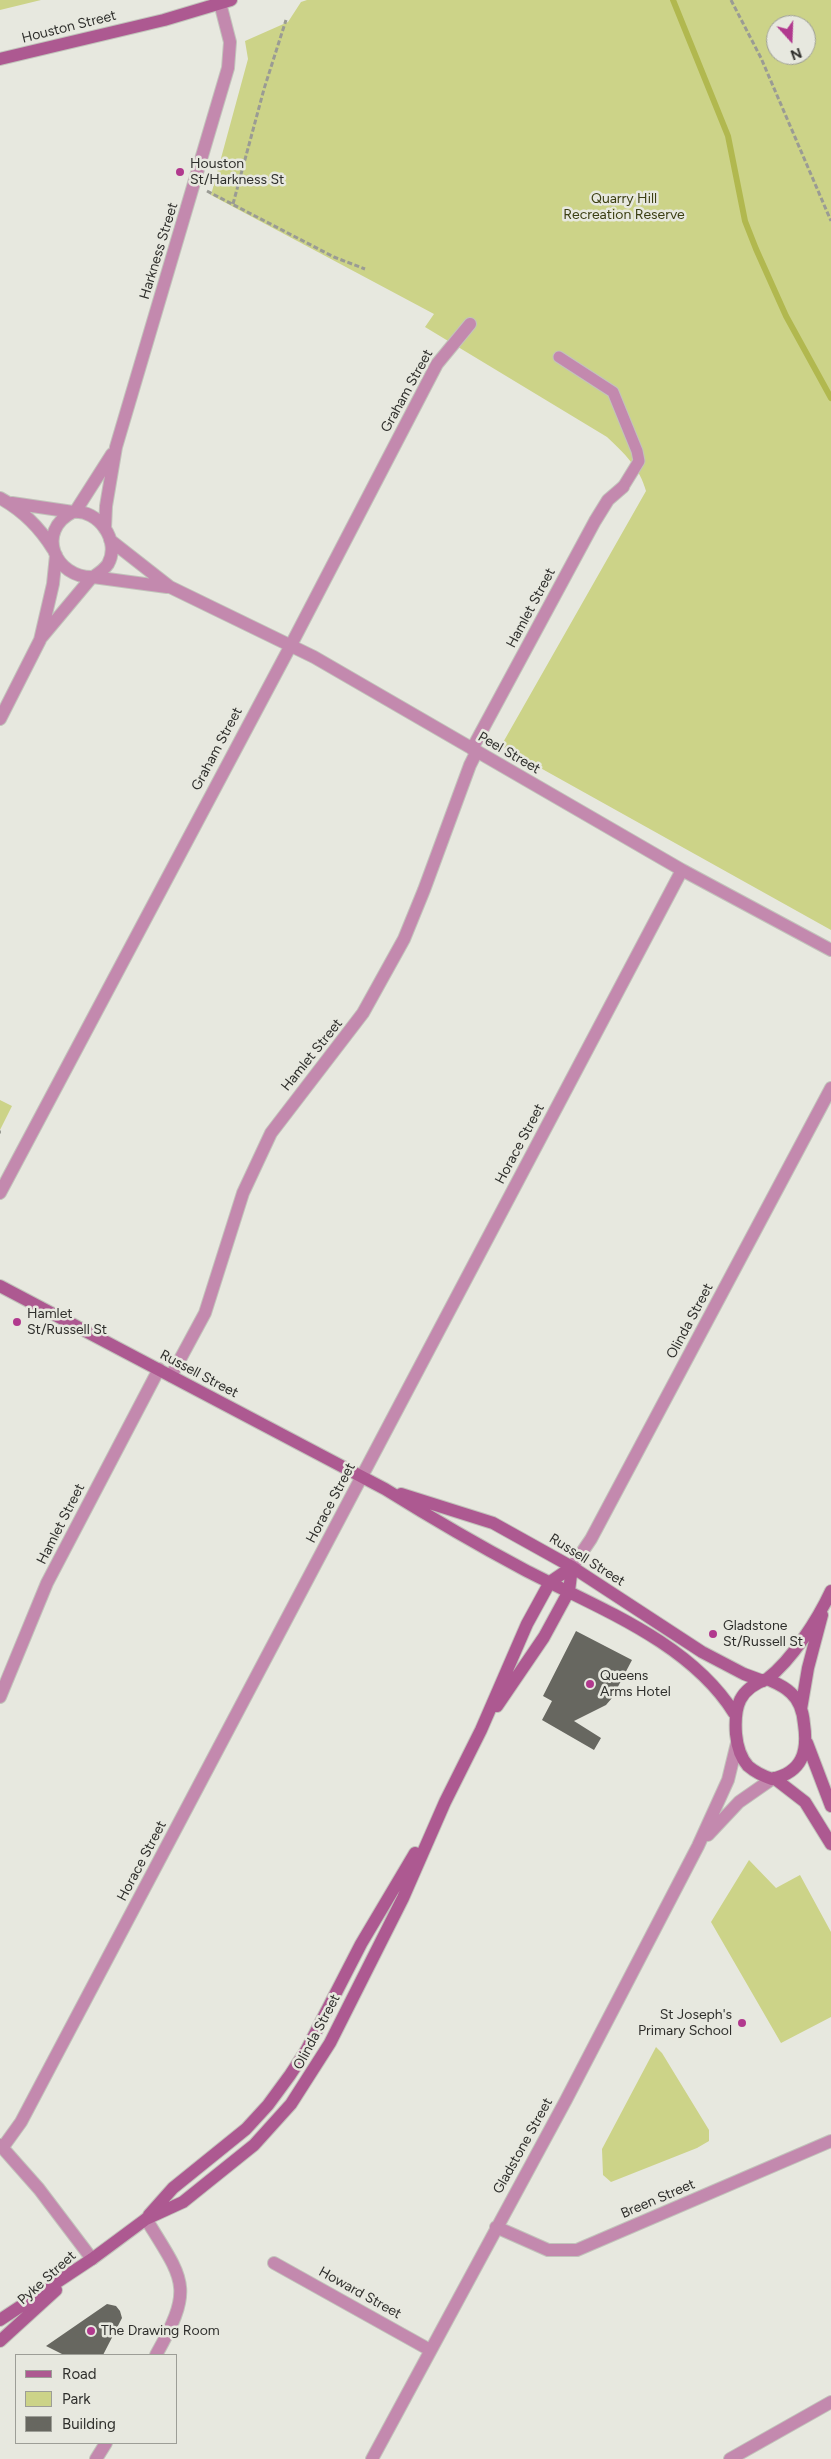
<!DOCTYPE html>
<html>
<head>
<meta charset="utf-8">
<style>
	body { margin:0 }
	#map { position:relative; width:831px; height:2459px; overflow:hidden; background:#e7e8df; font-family:Figtree,sans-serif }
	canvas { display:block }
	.legend { position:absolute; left:15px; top:2354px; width:162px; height:90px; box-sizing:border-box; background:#e7e8df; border:1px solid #9d9e97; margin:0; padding:6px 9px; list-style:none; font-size:15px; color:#2f2f2c }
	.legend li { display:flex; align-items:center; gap:10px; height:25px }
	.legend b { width:25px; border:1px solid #9d9e97 }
	.north { position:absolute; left:766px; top:15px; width:50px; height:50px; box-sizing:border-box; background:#e7e8df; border:1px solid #9d9e97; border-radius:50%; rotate:160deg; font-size:14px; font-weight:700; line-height:20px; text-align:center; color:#2f2f2c }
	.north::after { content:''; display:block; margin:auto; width:18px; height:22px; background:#b1398e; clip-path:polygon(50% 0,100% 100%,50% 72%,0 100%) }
</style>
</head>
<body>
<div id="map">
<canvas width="831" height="2459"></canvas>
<ul class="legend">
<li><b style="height:6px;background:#ad5991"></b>Road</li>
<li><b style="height:14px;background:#ccd388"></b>Park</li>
<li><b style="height:14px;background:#676760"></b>Building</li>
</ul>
<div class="north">N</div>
</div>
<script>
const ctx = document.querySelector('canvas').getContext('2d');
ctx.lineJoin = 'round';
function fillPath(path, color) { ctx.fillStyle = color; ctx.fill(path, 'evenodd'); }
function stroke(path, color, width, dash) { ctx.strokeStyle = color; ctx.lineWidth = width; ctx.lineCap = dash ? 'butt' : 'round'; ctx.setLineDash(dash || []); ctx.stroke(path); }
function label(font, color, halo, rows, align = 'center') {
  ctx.font = font + ' Figtree,sans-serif'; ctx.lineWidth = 5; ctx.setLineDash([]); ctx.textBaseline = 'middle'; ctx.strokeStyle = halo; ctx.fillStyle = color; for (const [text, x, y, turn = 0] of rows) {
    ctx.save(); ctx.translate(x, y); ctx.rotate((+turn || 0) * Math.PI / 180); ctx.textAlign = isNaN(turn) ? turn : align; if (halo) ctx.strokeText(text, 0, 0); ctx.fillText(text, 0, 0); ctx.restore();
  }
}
fillPath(new Path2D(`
	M 0,0 L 41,0 L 0,10 Z
	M 307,0 L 831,0 L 831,930 L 501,746 L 646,491 C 640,468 624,453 607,437 L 425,327 L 434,314 L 211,195 L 248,59 L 245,41 L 288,22 L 301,2 ZM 776,25 L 806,25 L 806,55 L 776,55 Z
	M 0,1100 L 12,1106 L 0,1130 Z
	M 749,1860 L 776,1888 L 800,1875 L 831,1932 L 831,2017 L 781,2043 L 711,1922 Z
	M 656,2047 L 662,2053 L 709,2130 L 709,2141 L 697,2148 L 611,2182 L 603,2175 L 602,2149 Z`), '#ccd388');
stroke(new Path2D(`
	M 673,0 L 728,136 L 745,221 L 756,249 L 786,316 L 831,398`), '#b1b84f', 6);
fillPath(new Path2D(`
	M 576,1631 L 632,1660 L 612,1698 L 606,1705 L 574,1721 L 601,1738 L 594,1750 L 542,1720 L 552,1701 L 543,1696 Z
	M 107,2304 L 116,2306 L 120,2311 L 122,2318 L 103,2355 L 64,2355 L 46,2346 Z`), '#676760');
const lane = new Path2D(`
	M 559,357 L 613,392 L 637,451 L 639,461 L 623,487`);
const street = new Path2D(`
	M 0,498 C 22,510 40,528 53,549
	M 12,503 L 73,512
	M 73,512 C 98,509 121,541 108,564 C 104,570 99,573 93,577 C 55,578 35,531 73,512 Z
	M 75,512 L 112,454
	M 105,529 L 106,506 L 116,447 L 228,68 L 230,42 L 220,3
	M 110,540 L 170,587 L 314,657 L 682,870 L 831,950
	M 93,577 L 167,587
	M 41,638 L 92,577
	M 0,719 L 40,640 L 53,584 L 56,555
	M 472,749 L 595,521 L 608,500 L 623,487
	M 0,1193 L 291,645 L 437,364 L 470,324
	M 171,1376 L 205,1313 L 243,1193 L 271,1133 L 363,1013 L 404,939 L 424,890 L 470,765 L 477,751
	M 572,1567 L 591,1539 L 831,1088
	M 0,1697 L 47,1583 L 159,1369
	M 708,1835 L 739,1802 L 772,1779
	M 0,2145 L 39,2189 L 92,2259
	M 3,2147 L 21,2122 L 682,870
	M 146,2219 C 185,2282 194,2287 156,2355
	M 496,2227 L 548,2250 L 577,2250 L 831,2141
	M 274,2263 L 430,2350
	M 96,2459 L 106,2443
	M 372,2459 L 566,2100 L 698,1846 L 728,1780 L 737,1743
	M 730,2459 L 831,2402`);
const secondary = new Path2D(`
	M 0,59 L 164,20 L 231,0
	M 0,1286 L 385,1489 C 430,1517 476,1544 523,1569 C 595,1607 689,1641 734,1713
	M 401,1494 L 493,1523 L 572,1567 L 702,1652 L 744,1674 L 763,1681
	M 767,1679 C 776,1683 784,1686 791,1693 C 800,1701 803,1712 804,1724 C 808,1751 803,1772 772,1779 C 763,1776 755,1772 748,1766 C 740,1757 737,1745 736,1734 C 734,1706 739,1689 767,1679 Z
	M 767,1679 C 792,1660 818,1619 831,1591
	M 497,1706 L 544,1637 L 569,1591 L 572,1567
	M 801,1709 L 808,1668 L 822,1615
	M 807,1743 L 831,1806
	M 774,1778 L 805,1802 L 831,1844
	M 149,2215 L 173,2188 L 246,2129 L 268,2105 L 290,2075 L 307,2049 L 361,1944 L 415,1853
	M 0,2320 L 92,2259 L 146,2219 L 183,2202 L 254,2145 L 291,2104 L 330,2043 L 403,1898 L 445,1802 L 481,1730 L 527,1624 L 550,1582 L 572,1567
	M 0,2341 L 56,2290`);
stroke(lane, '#c2c3bb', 13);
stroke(street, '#c2c3bb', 14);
stroke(secondary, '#c2c3bb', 14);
stroke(new Path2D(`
	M 731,0 L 761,58 L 831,221
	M 207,191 L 334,257 L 365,269
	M 233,204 L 264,89 L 286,20
	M 0,1132 L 1,1132`), '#9a9b94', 3, [5, 2.5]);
stroke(lane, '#c389ae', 11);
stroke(street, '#c389ae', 12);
stroke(secondary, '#ad5991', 12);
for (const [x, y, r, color] of [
	[180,172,5,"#b1398e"],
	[17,1322,5,"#b1398e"],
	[713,1634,5,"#b1398e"],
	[590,1684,5,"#b1398e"],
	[742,2023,5,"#b1398e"],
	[91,2331,5,"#b1398e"]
]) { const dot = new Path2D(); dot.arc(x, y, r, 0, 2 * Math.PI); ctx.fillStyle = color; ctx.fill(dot); stroke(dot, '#e7e8df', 2); }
label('14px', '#2f2f2c', '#e7e8df', [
	["Houston Street",69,27,-14],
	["Harkness Street",159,251,-73],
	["Graham Street",407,391,-61],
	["Hamlet Street",531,608,-62],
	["Graham Street",217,749,-62],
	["Peel Street",509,753,30],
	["Hamlet Street",312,1055,-51],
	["Horace Street",520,1144,-62],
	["Olinda Street",690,1321,-62],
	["Russell Street",199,1374,28],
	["Horace Street",331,1503,-62],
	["Hamlet Street",61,1524,-63],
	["Russell Street",587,1560,32],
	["Horace Street",142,1861,-62],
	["Olinda Street",317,2032,-62],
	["Gladstone Street",523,2146,-61],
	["Breen Street",658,2199,-23],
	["Pyke Street",47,2278,-42],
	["Howard Street",360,2293,29]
]);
label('14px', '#2f2f2c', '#e7e8df', [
	["Houston",190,164],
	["St/Harkness St",190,180],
	["Hamlet",27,1314],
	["St/Russell St",27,1330],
	["Gladstone",723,1626],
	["St/Russell St",723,1642],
	["Queens",600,1676],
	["Arms Hotel",600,1692],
	["St Joseph's",732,2015,"right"],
	["Primary School",732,2031,"right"],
	["The Drawing Room",101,2331]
], 'left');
label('14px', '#3b3e12', '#e7e8df', [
	["Quarry Hill",624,199],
	["Recreation Reserve",624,215]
]);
</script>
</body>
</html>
